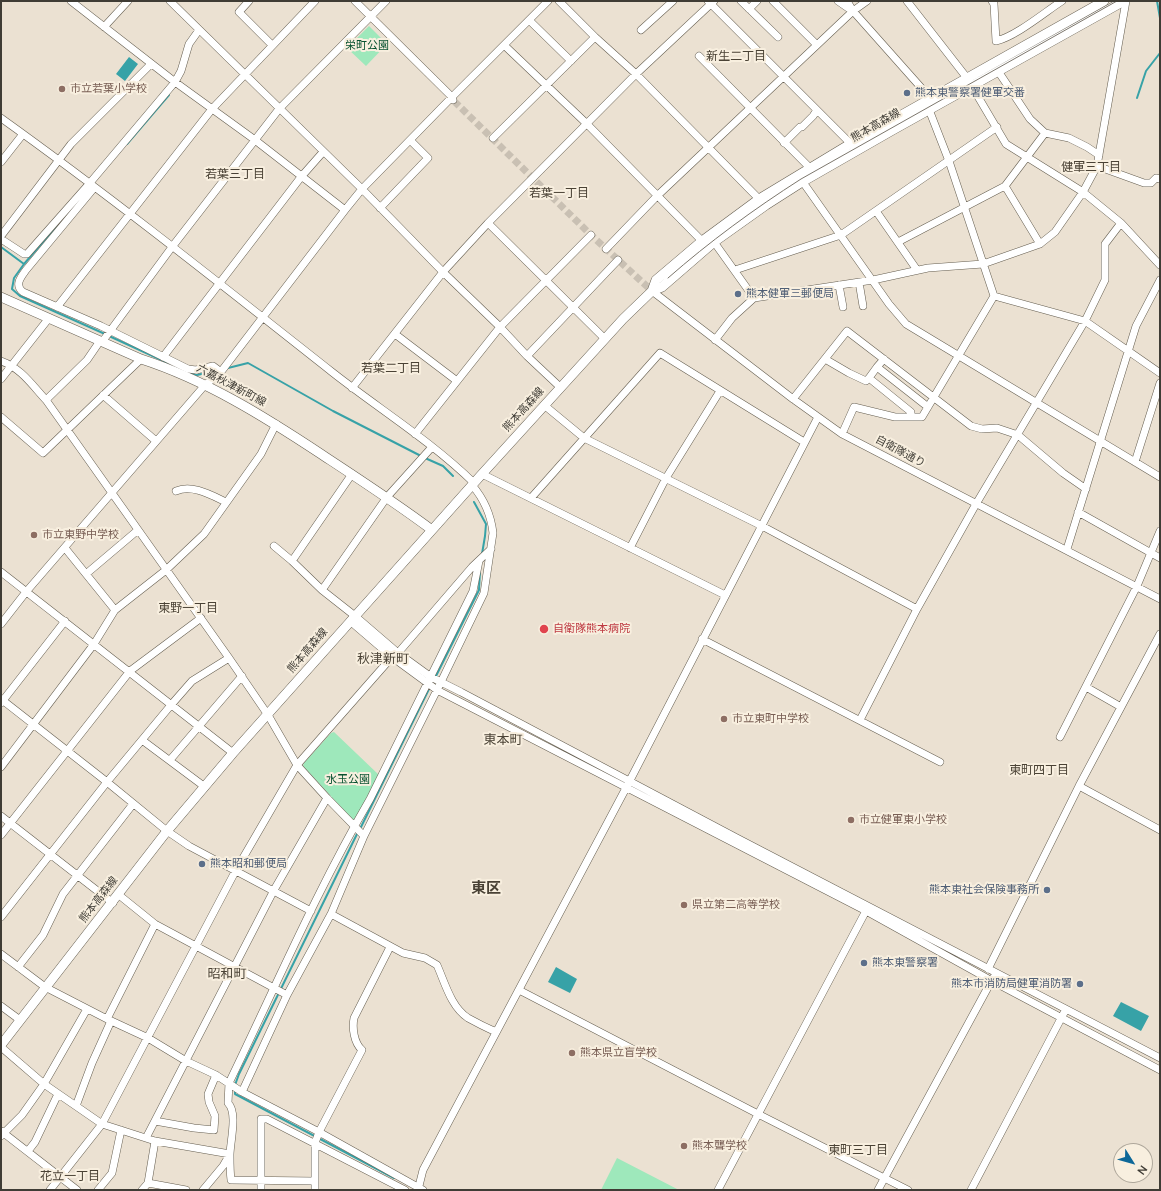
<!DOCTYPE html>
<html>
<head>
<meta charset="utf-8">
<style>
	body { margin:0 }
	#map { position:relative; width:1161px; height:1191px; overflow:hidden; background:#ebe1d2; font-family:"Nunito Sans",sans-serif }
	canvas { display:block }
	.frame { position:absolute; inset:0; border:2px solid #3f3c35; pointer-events:none }
	.north { position:absolute; left:1113px; top:1143px; width:40px; height:40px; box-sizing:border-box; background:#f8efdf; border:1px solid #aea79b; border-radius:50%; rotate:127deg; font-size:11px; font-weight:700; line-height:16px; text-align:center; color:#3f3c35 }
	.north::after { content:''; display:block; margin:auto; width:14px; height:18px; background:#0e6898; clip-path:polygon(50% 0,100% 100%,50% 72%,0 100%) }
</style>
</head>
<body>
<div id="map">
<canvas width="1161" height="1191"></canvas>
<div class="frame"></div>
<div class="north">N</div>
</div>
<script>
const ctx = document.querySelector('canvas').getContext('2d');
ctx.lineJoin = 'round';
function fillPath(path, color) { ctx.fillStyle = color; ctx.fill(path, 'evenodd'); }
function stroke(path, color, width, dash) { ctx.strokeStyle = color; ctx.lineWidth = width; ctx.lineCap = dash ? 'butt' : 'round'; ctx.setLineDash(dash || []); ctx.stroke(path); }
function label(font, color, halo, rows, align = 'center') {
  ctx.font = font + ' "Nunito Sans","Noto Sans JP",sans-serif'; ctx.lineWidth = 4; ctx.setLineDash([]); ctx.textBaseline = 'middle'; ctx.strokeStyle = halo; ctx.fillStyle = color; for (const [text, x, y, turn = 0] of rows) {
    ctx.save(); ctx.translate(x, y); ctx.rotate((+turn || 0) * Math.PI / 180); ctx.textAlign = isNaN(turn) ? turn : align; if (halo) ctx.strokeText(text, 0, 0); ctx.fillText(text, 0, 0); ctx.restore();
  }
}
fillPath(new Path2D(`
	M 369,26 L 387,44 L 366,66 L 347,48 Z
	M 334,732 L 379,775 L 356,820 L 352,819 L 303,766 L 304,763 L 331,733 Z
	M 617,1158 L 679,1190 L 601,1190 Z`), '#9ee8bb');
fillPath(new Path2D(`
	M 129,57 L 138,64 L 125,81 L 116,74 Z
	M 556,967 L 577,979 L 570,993 L 548,982 Z
	M 1121,1002 L 1149,1016 L 1141,1031 L 1113,1016 Z`), '#37a2a7');
stroke(new Path2D(`
	M 1157,1 L 1160,18
	M 1137,98 L 1146,71 L 1160,53
	M 127,144 L 169,95
	M 68,213 L 24,264 L 14,278 L 12,289 L 20,296 L 105,334
	M 1,247 L 24,264
	M 109,336 L 168,363
	M 228,368 L 248,363 L 333,411 L 421,456
	M 189,372 L 197,375 L 215,371
	M 425,458 L 443,466 L 453,476
	M 474,502 L 486,524 L 485,536 L 482,554
	M 435,678 L 479,590 L 480,571
	M 360,829 L 430,687
	M 235,1085 L 239,1074 L 358,832
	M 235,1090 L 235,1094 L 394,1178`), '#37a2a7', 2);
stroke(new Path2D(`
	M 454,101 L 591,235 L 652,291`), '#c9c0b3', 7, [7, 3.5]);
const minor = new Path2D(`
	M 71,1 L 175,82 L 255,140 L 345,210
	M 170,1 L 362,189 L 443,272 L 500,327 L 527,356 L 560,387
	M 249,1 L 239,12 L 272,45
	M 355,1 L 452,97 L 453,100
	M 559,1 L 595,37 L 636,74 L 762,202
	M 708,1 L 853,146
	M 741,1 L 778,37
	M 773,1 L 817,45
	M 838,1 L 851,10
	M 847,1 L 853,11 L 933,101
	M 907,1 L 967,78 L 1006,144 L 1083,192 L 1121,223 L 1160,265
	M 992,1 L 994,4 L 996,41 C 1015,37 1045,12 1062,1
	M 749,9 L 757,1
	M 529,20 L 571,61
	M 104,27 L 128,1
	M 641,30 L 673,1
	M 504,45 L 587,124 L 702,241 L 714,242 L 754,298
	M 699,56 L 809,167
	M 998,71 L 1030,119 L 1045,133 L 1069,138 L 1087,147 L 1099,155
	M 1,118 C 114,199 223,286 332,372 C 379,409 431,441 474,483
	M 493,138 L 595,37
	M 784,143 L 800,127 L 802,127 L 813,116 L 817,110
	M 1,162 L 23,134
	M 1097,166 L 1144,183 L 1151,183 L 1156,178 L 1160,179
	M 800,178 L 889,304 L 906,324 L 1160,477
	M 1005,186 L 1040,244
	M 94,188 L 26,270 C 21,277 14,285 23,292 L 101,326 L 188,369 L 196,370 L 213,366 L 221,372
	M 380,208 L 428,158 L 410,140
	M 876,211 L 917,270
	M 488,223 L 605,339
	M 1,236 L 71,144 L 151,64
	M 1,239 L 24,254 L 27,254 L 89,184 L 175,82 L 181,71 L 189,44 L 199,30
	M 898,242 L 1005,186 L 1045,133
	M 606,249 L 657,196 L 853,11 L 867,1
	M 735,270 L 841,235 L 997,127
	M 859,282 L 863,306
	M 839,285 L 843,307
	M 652,291 L 793,399 L 842,434 L 1160,599
	M 994,296 L 1085,321 L 1160,373
	M 57,307 L 212,109 L 315,1
	M 395,334 L 457,381
	M 715,340 L 732,318 L 754,298 L 873,280 L 928,268 L 983,264 L 1040,244 L 1055,232 L 1083,192 L 1097,166 L 1126,1
	M 102,342 L 172,247 L 279,109 L 386,1
	M 527,356 L 618,260
	M 163,357 L 301,177 L 323,152
	M 825,359 L 849,373 L 866,381 L 869,378
	M 884,359 L 877,367 L 928,407
	M 1,361 C 21,368 32,385 46,400 L 229,658 L 268,715 L 297,765 L 327,798 L 364,836
	M 877,367 L 869,378 L 911,412 L 911,417
	M 1,379 L 49,318
	M 352,388 L 443,272 L 488,223 L 636,74 L 714,1
	M 103,395 L 156,441
	M 793,399 L 847,331 L 971,426 L 982,429 L 997,428 L 1018,435 L 1063,473 L 1086,489
	M 46,400 L 87,360 L 100,341
	M 544,405 L 584,438 L 762,526 L 917,609 L 860,720
	M 1,417 L 43,453 L 141,359
	M 415,434 L 500,327 L 591,235
	M 842,434 L 854,407 L 895,417 L 922,417 L 994,296 L 949,161 L 928,107
	M 1135,462 L 1160,383
	M 352,474 L 292,561 L 322,590 L 355,616 L 398,653 L 431,677 L 461,692 L 737,838 L 1160,1058
	M 482,474 L 725,595
	M 176,491 C 192,484 211,495 226,502
	M 531,498 L 660,353 L 804,442
	M 1078,512 L 1160,558
	M 274,546 L 292,561
	M 65,548 L 115,610
	M 630,548 L 666,478 L 720,391
	M 1067,549 L 1136,326 L 1160,280
	M 1,572 L 233,753
	M 86,574 L 138,530
	M 322,590 L 387,497 L 432,447
	M 917,609 L 976,504 L 1085,321 L 1105,280 L 1105,244 L 1121,223
	M 350,621 L 392,657 L 437,690 L 866,911 L 992,981 L 1160,1070
	M 1,624 L 26,592 L 205,385 L 220,373 L 345,210 L 362,189 L 452,97 L 548,1
	M 702,639 L 940,762
	M 1086,687 L 1121,707
	M 1,699 L 107,782 L 167,831 L 189,846 L 311,911
	M 1,703 L 65,621
	M 1060,737 L 1137,586 L 1160,531
	M 142,740 L 205,787
	M 170,760 L 242,676
	M 1,767 L 94,644 L 115,610 L 166,570 L 204,534 L 261,454 L 276,424
	M 1079,786 L 1160,830
	M 1,816 L 113,903
	M 1,835 L 130,671 L 201,618
	M 119,895 L 155,924 L 287,995
	M 331,914 L 403,953 L 425,958 L 437,965 C 445,983 451,1007 468,1018 C 477,1023 487,1028 496,1032
	M 1,917 L 107,782 L 171,705 L 192,681 L 229,658
	M 1,954 L 45,987 L 107,1019 L 148,1038 L 186,1061 L 216,1075 L 242,1092 L 319,1132 L 423,1190
	M 18,967 L 43,935 L 63,894 L 133,804
	M 988,969 L 1079,786 L 1160,634
	M 519,990 L 758,1114 L 908,1190
	M 1,1006 L 20,1020
	M 107,1019 L 155,924
	M 1,1047 L 44,1084 L 102,1124 L 155,1141 L 230,1154 L 223,1166 L 203,1190
	M 242,1092 L 287,995 L 331,914 L 364,836 L 441,682 L 484,593 L 493,533 C 491,515 484,499 472,485
	M 76,1106 L 92,1063 L 111,1021
	M 155,1121 L 194,1128 L 214,1130 L 215,1116 L 209,1102 L 208,1094 L 216,1075
	M 1,1131 L 77,1190
	M 1,1136 L 22,1115 L 44,1084 L 87,1009
	M 146,1138 L 274,890 L 327,798
	M 28,1151 L 35,1142 L 58,1094
	M 315,1181 L 231,1180 C 230,1172 230,1163 230,1155 C 230,1142 238,1113 228,1103 L 229,1083 C 275,988 317,890 370,799 L 473,591 L 479,561
	M 148,1183 L 186,1190
	M 50,1190 L 102,1124 L 236,870 L 297,765 L 392,657 L 398,653 L 472,567 L 491,549
	M 98,1190 L 112,1173 L 121,1130
	M 142,1190 L 148,1183 L 155,1141
	M 261,1190 L 261,1119 L 267,1119 L 405,1190
	M 315,1190 L 315,1143 L 319,1132 L 362,1050 C 354,1043 352,1028 354,1018 L 390,947
	M 418,1190 L 423,1170 L 626,788 L 818,417
	M 718,1190 L 868,907
	M 878,1190 L 993,978
	M 971,1190 L 1066,1009`);
const major = new Path2D(`
	M 652,291 L 656,280 L 702,241 L 759,199 L 850,144 L 1104,1
	M 1,297 L 141,359 C 206,380 265,417 321,454 C 359,479 396,503 432,530
	M 1,1045 L 167,831 L 233,753 L 482,474 L 623,319 L 652,291 L 662,287 L 714,242 L 766,205 L 802,182 L 891,131 L 1124,1`);
stroke(minor, '#655e50', 8);
stroke(major, '#655e50', 10);
stroke(minor, '#fff', 7);
stroke(major, '#fff', 9);
stroke(new Path2D(`
	M 668,278 C 709,242 754,209 801,179 L 1117,1`), '#7d776d', 1);
for (const [x, y, r, color] of [
	[62,89,4,"#8d6e63"],
	[907,93,4,"#5c6f8a"],
	[738,294,4,"#5c6f8a"],
	[34,535,4,"#8d6e63"],
	[544,629,5,"#e0444e"],
	[724,719,4,"#8d6e63"],
	[851,820,4,"#8d6e63"],
	[202,864,4,"#5c6f8a"],
	[1047,890,4,"#5c6f8a"],
	[684,905,4,"#8d6e63"],
	[864,963,4,"#5c6f8a"],
	[1080,984,4,"#5c6f8a"],
	[572,1053,4,"#8d6e63"],
	[684,1146,4,"#8d6e63"]
]) { const dot = new Path2D(); dot.arc(x, y, r, 0, 2 * Math.PI); ctx.fillStyle = color; ctx.fill(dot); stroke(dot, '#f8efdf', 1.5); }
label('11px', '#075230', '#f8efdf', [
	["栄町公園",367,46],
	["水玉公園",348,780]
]);
label('11px', '#785e54', '#f8efdf', [
	["市立若葉小学校",70,89],
	["市立東野中学校",42,535],
	["市立東町中学校",732,719],
	["市立健軍東小学校",859,820],
	["県立第二高等学校",692,905],
	["熊本県立盲学校",580,1053],
	["熊本聾学校",692,1146]
], 'left');
label('11px', '#4e5e75', '#f8efdf', [
	["熊本東警察署健軍交番",915,93],
	["熊本健軍三郵便局",746,294],
	["熊本昭和郵便局",210,864],
	["熊本東社会保険事務所",1039,890,"right"],
	["熊本東警察署",872,963],
	["熊本市消防局健軍消防署",1072,984,"right"]
], 'left');
label('11px', '#3f3c35', '#f8efdf', [
	["熊本高森線",876,126,-30],
	["六嘉秋津新町線",231,386,28],
	["熊本高森線",524,410,-48],
	["自衛隊通り",900,452,28],
	["熊本高森線",308,651,-49],
	["熊本高森線",99,900,-52]
]);
label('11px', '#be3a42', '#f8efdf', [
	["自衛隊熊本病院",553,629]
], 'left');
label('12px', '#4a4235', '#f8efdf', [
	["新生二丁目",736,57],
	["健軍三丁目",1091,168],
	["若葉三丁目",235,175],
	["若葉一丁目",559,194],
	["若葉二丁目",391,369],
	["東野一丁目",188,609],
	["東町四丁目",1039,771],
	["東町三丁目",858,1151],
	["花立一丁目",70,1177]
]);
label('13px', '#4a4235', '#f8efdf', [
	["秋津新町",383,660],
	["東本町",503,741],
	["昭和町",227,975]
]);
label('bold 15px', '#4a4235', '#f8efdf', [
	["東区",486,889]
]);
</script>
</body>
</html>
